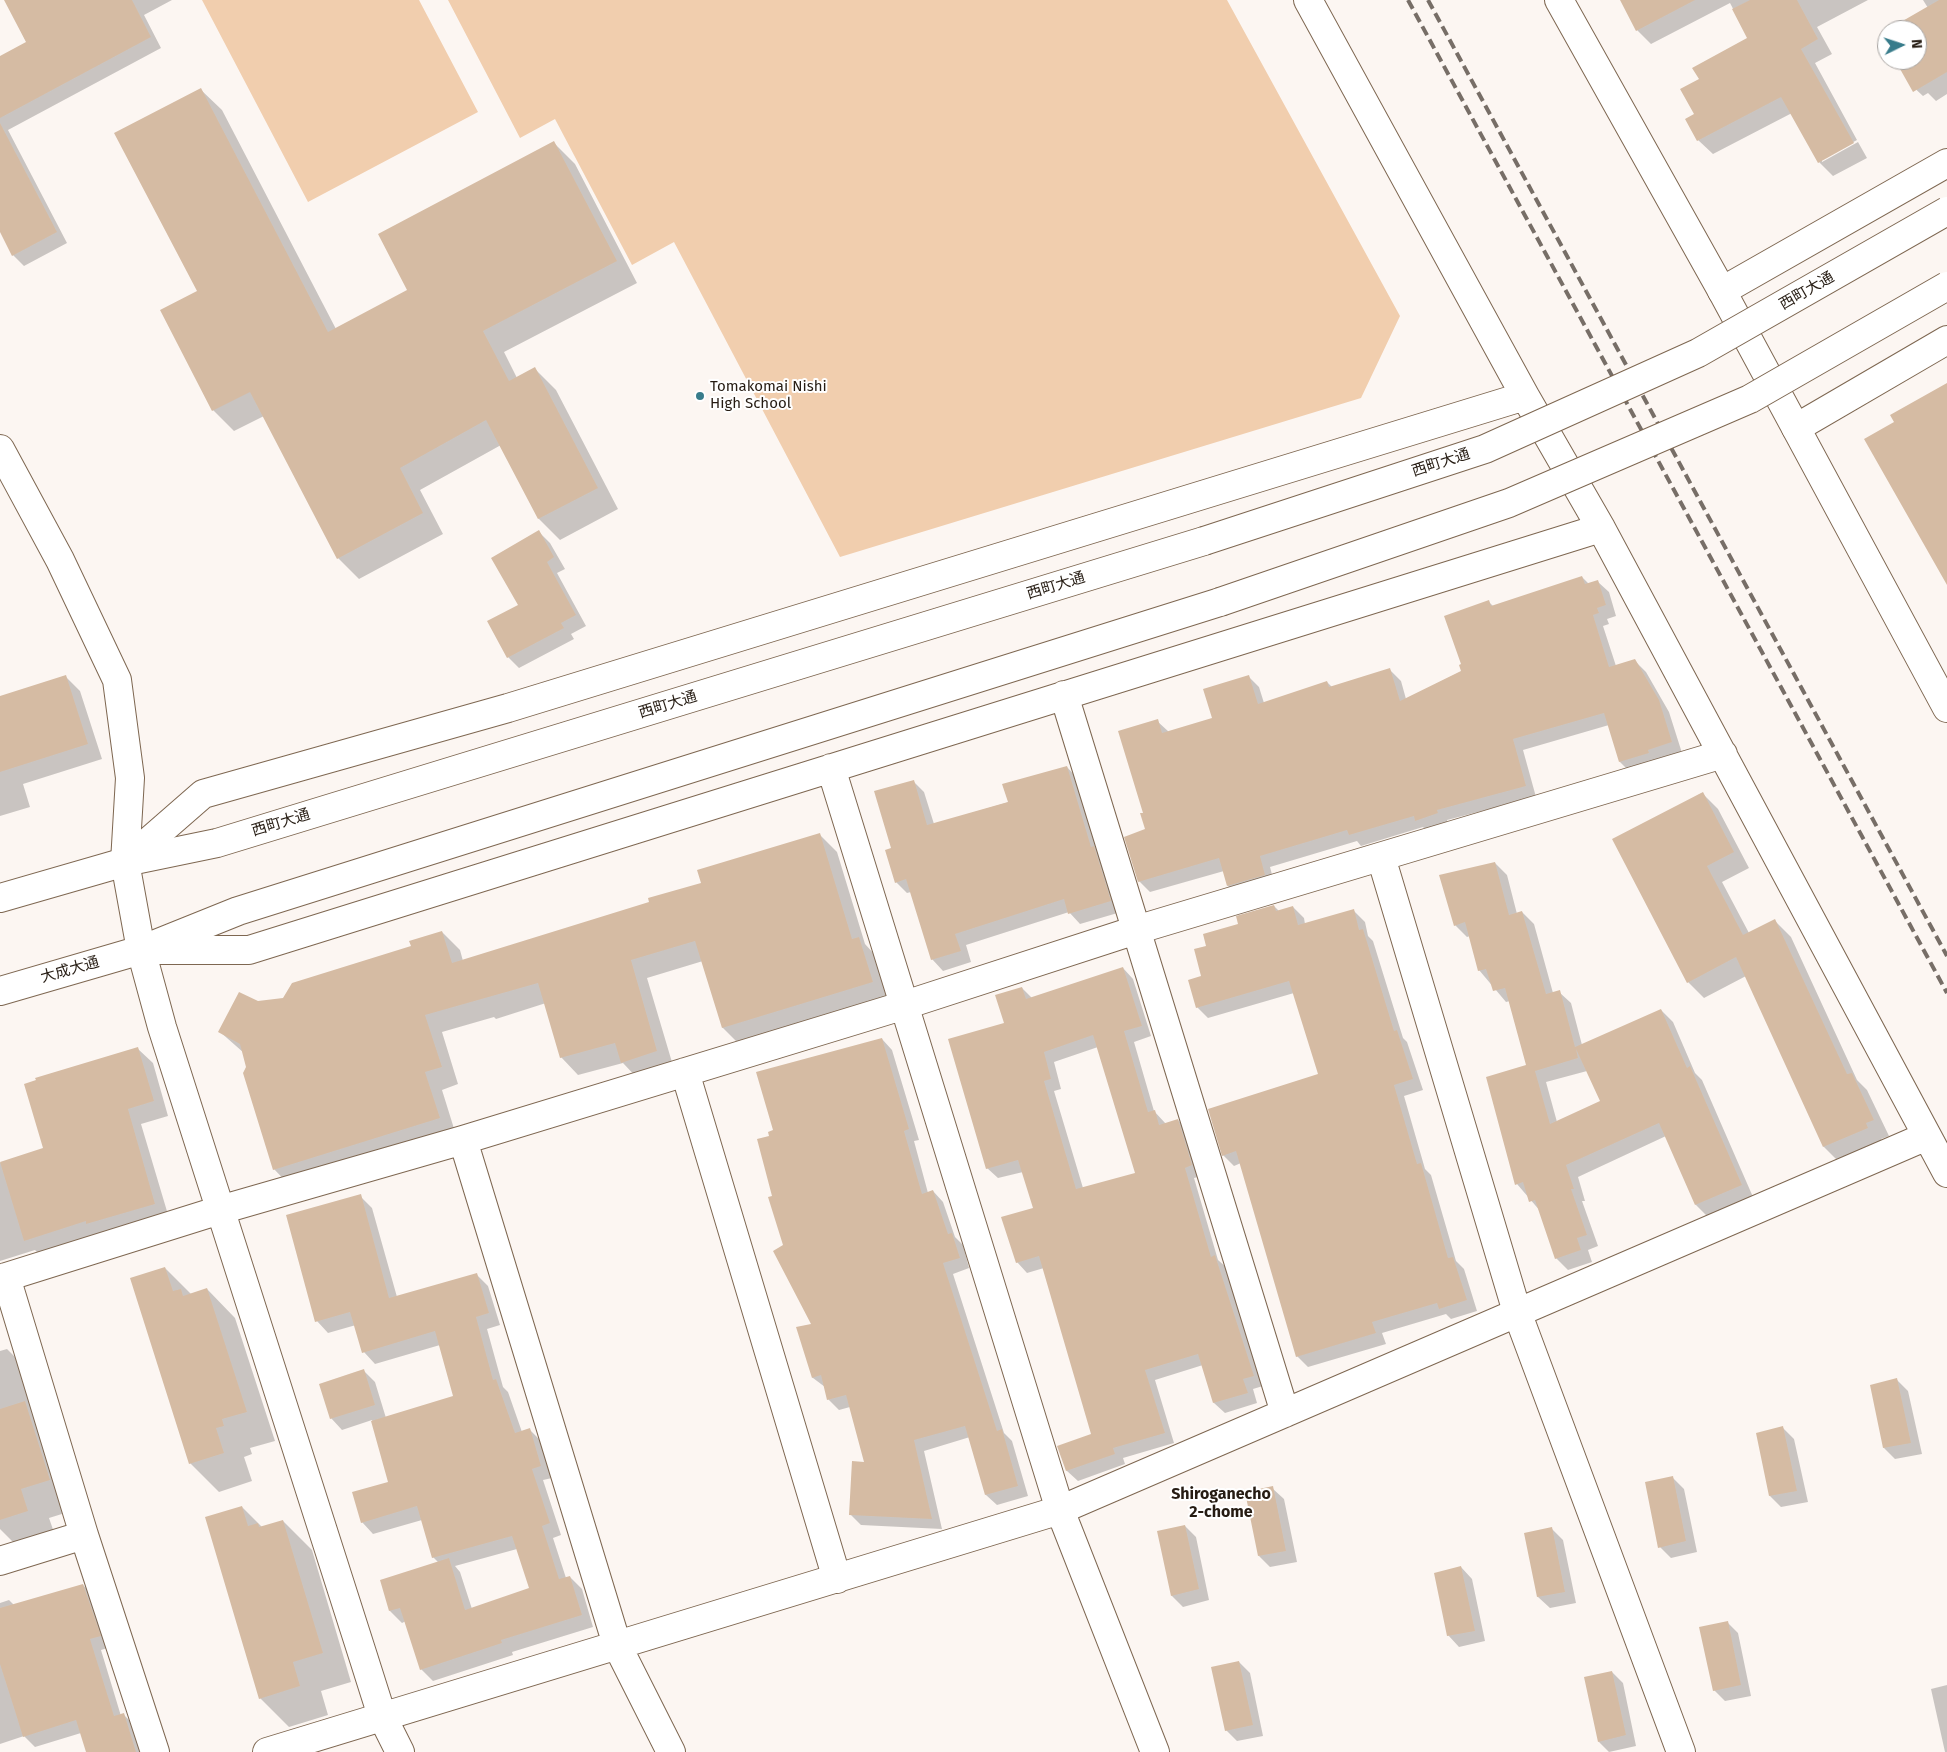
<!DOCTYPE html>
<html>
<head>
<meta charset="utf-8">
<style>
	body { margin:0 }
	#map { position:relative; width:1947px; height:1752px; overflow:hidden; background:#fcf6f2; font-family:"Fira Sans",sans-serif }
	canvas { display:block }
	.north { position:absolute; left:1877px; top:20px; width:50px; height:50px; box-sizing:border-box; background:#fff; border:1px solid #a8a4a1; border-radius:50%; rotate:86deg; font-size:14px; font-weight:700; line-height:20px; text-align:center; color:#261c13 }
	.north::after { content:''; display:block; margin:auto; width:18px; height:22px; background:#387c8b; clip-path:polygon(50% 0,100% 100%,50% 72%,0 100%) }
</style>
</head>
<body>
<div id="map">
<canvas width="1947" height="1752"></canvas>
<div class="north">N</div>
</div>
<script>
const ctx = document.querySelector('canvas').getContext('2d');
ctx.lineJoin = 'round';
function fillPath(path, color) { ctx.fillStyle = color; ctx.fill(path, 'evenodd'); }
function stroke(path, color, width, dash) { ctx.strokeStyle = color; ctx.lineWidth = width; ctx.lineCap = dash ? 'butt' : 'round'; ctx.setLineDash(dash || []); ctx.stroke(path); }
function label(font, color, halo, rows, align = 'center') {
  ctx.font = font + ' "Fira Sans","Noto Sans JP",sans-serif'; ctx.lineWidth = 4; ctx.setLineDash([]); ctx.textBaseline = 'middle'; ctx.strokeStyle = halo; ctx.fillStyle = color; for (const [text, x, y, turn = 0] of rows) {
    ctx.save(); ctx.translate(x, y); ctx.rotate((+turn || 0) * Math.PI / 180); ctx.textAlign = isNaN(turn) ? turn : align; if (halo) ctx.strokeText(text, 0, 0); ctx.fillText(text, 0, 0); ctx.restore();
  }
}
fillPath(new Path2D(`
	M 202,0 L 419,0 L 478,112 L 308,202 Z
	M 448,0 L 1227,0 L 1400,316 L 1361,398 L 840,557 L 674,242 L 632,265 L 555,119 L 520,138 Z`), '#f1ceae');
fillPath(new Path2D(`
	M 5,0 L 172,0 L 144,15 L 161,48 L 8,130 L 67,243 L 24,266 L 13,255 L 0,230 L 0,57 L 27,43 Z
	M 1621,0 L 1868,0 L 1817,27 L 1832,54 L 1815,63 L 1857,140 L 1822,159 L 1822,162 L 1858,142 L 1867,158 L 1833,176 L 1819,162 L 1792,113 L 1713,154 L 1698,140 L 1695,115 L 1700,80 L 1749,39 L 1730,3 L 1651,44 L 1637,30 Z
	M 1923,0 L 1947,0 L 1947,94 L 1936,101 L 1928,93 L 1923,96 L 1908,82 L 1896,60 L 1917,60 L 1917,30 L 1890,30 L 1928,8 Z
	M 200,89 L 222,110 L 336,329 L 409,291 L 554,143 L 575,164 L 637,283 L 504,352 L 517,378 L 535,369 L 556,390 L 618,509 L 560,540 L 539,519 L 501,445 L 420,490 L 443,534 L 359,579 L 338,558 L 264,416 L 234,431 L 213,410 L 198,291 Z
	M 539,532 L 550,543 L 565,569 L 557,573 L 586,626 L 571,634 L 574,639 L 519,668 L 508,657 Z
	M 1582,577 L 1589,584 L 1598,582 L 1609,592 L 1616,616 L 1607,619 L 1609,624 L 1603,626 L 1616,666 L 1635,661 L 1646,672 L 1669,712 L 1682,753 L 1631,773 L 1620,762 L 1609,725 L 1523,750 L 1536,797 L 1447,820 L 1448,824 L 1427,831 L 1423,827 L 1361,846 L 1357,841 L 1270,867 L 1275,886 L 1239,897 L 1228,886 L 1224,871 L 1150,892 L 1139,881 L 1146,830 L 1145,813 L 1157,721 L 1169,732 L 1214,719 L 1248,676 L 1259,687 L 1264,703 L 1327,682 L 1332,687 L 1390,670 L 1401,681 L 1406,699 L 1462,671 L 1462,665 L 1489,602 L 1494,607 Z
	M 65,676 L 80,691 L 102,759 L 23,784 L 30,807 L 0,816 L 0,697 Z
	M 1067,767 L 1078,779 L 1121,912 L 1080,924 L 1069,912 L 966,945 L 971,962 L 943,971 L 932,959 L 911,892 L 907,893 L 896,882 L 893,849 L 913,781 L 924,792 L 934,824 L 1009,802 Z
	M 1702,793 L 1718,809 L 1749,868 L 1722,882 L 1749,933 L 1775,921 L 1791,937 L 1857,1080 L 1867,1090 L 1889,1136 L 1881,1139 L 1883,1144 L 1840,1163 L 1824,1147 L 1746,976 L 1704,998 L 1688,982 L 1614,840 Z
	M 819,834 L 837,852 L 865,944 L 876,956 L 890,1000 L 740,1045 L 723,1028 L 703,961 L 647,978 L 674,1069 L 639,1080 L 623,1063 L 578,1075 L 561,1057 L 546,1003 L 496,1019 L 494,1017 L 442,1032 L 458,1084 L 442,1090 L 456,1135 L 291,1187 L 274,1169 L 244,1053 L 219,1031 L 258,1002 L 284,1000 L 412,947 L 442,932 L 460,950 L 463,961 L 651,903 L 703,884 Z
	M 1495,863 L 1507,875 L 1517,914 L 1522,912 L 1534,924 L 1553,993 L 1559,992 L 1571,1003 L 1582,1045 L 1661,1010 L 1673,1022 L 1695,1073 L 1702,1080 L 1753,1197 L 1708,1217 L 1696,1205 L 1666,1136 L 1578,1177 L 1585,1201 L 1582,1201 L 1598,1246 L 1588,1250 L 1592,1262 L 1568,1270 L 1556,1258 L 1541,1212 L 1517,1184 L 1528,1066 L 1510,1001 L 1506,1002 L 1479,970 L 1470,936 L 1467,937 L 1455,925 ZM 1587,1071 L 1602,1101 L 1557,1122 L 1546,1082 Z
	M 1274,906 L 1279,911 L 1293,907 L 1304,918 L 1305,924 L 1354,911 L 1365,922 L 1368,936 L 1373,941 L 1403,1038 L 1407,1042 L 1423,1090 L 1404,1096 L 1425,1169 L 1431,1175 L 1456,1261 L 1464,1269 L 1477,1311 L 1451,1319 L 1446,1314 L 1382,1333 L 1386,1344 L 1308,1367 L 1297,1356 L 1241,1163 L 1234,1166 L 1223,1155 L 1319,1075 L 1294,993 L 1208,1018 L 1197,1007 L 1208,947 L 1240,924 Z
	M 1123,968 L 1133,979 L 1151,1036 L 1134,1042 L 1154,1111 L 1166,1124 L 1178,1120 L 1188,1131 L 1202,1176 L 1194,1178 L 1218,1260 L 1226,1267 L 1263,1386 L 1253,1389 L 1257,1403 L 1225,1413 L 1214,1403 L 1203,1365 L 1155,1380 L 1174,1443 L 1123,1458 L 1125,1464 L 1078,1481 L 1067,1471 L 1059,1447 L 1093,1435 L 1044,1268 L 1027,1273 L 1017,1262 L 1035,1208 L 1023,1172 L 998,1178 L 987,1168 L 1006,1024 L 1022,988 L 1032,998 ZM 1098,1047 L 1136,1174 L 1083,1188 L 1054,1091 L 1061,1089 L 1054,1062 Z
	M 882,1039 L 892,1050 L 919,1140 L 914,1141 L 928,1193 L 933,1191 L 943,1202 L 955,1237 L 963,1245 L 969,1268 L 953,1274 L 1004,1433 L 1012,1441 L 1028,1496 L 997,1505 L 986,1495 L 970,1437 L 924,1451 L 942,1529 L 861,1525 L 851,1515 L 866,1463 L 850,1407 L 839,1410 L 828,1399 L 825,1387 L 813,1378 L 812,1325 L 785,1246 L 773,1197 L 771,1137 L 775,1131 Z
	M 138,1049 L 153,1063 L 168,1116 L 141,1124 L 169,1218 L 40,1255 L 35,1250 L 0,1261 L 0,1163 L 45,1149 Z
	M 360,1196 L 372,1208 L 397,1297 L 476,1274 L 488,1286 L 500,1325 L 487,1329 L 503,1387 L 508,1392 L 522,1432 L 529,1429 L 541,1441 L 552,1478 L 543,1480 L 561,1535 L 553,1538 L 566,1578 L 570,1577 L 582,1589 L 593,1627 L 512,1652 L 513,1655 L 433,1681 L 421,1669 L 406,1621 L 402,1623 L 390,1611 L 382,1581 L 439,1563 L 433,1557 L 422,1520 L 373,1534 L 362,1522 L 390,1483 L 372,1420 L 342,1430 L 331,1418 L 364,1371 L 375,1382 L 386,1418 L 455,1397 L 440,1345 L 375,1364 L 364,1352 L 356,1325 L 328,1333 L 317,1321 ZM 517,1549 L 531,1589 L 472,1609 L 460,1572 L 455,1566 Z
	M 165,1268 L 191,1294 L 207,1289 L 235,1318 L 275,1441 L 250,1448 L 252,1454 L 244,1457 L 252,1481 L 219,1492 L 190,1463 Z
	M 7,1349 L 36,1378 L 78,1509 L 49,1518 L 57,1541 L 22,1551 L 0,1529 L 0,1351 Z
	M 1897,1380 L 1908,1391 L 1922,1454 L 1895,1459 L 1884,1448 Z
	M 1783,1428 L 1794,1439 L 1808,1502 L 1781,1507 L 1770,1496 L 1757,1434 Z
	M 1672,1477 L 1684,1489 L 1697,1552 L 1671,1558 L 1660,1547 Z
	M 1272,1488 L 1284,1499 L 1297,1562 L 1270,1567 L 1259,1556 Z
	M 242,1507 L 262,1527 L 283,1521 L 312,1550 L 351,1682 L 321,1691 L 328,1715 L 289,1727 L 260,1698 Z
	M 1185,1526 L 1196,1537 L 1209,1600 L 1183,1607 L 1172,1596 L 1159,1532 Z
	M 1552,1529 L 1563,1540 L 1576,1603 L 1550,1608 L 1538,1597 Z
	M 1461,1567 L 1472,1579 L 1485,1641 L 1459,1647 L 1448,1635 Z
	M 83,1585 L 94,1596 L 111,1647 L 101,1650 L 121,1716 L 124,1715 L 135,1726 L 143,1752 L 87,1752 L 81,1733 L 35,1747 L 24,1736 L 0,1744 L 0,1603 L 9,1600 L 14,1605 Z
	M 1727,1622 L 1738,1633 L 1751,1696 L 1725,1701 L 1714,1690 Z
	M 1239,1662 L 1250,1673 L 1263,1736 L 1237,1741 L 1226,1730 Z
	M 1612,1672 L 1623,1683 L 1636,1746 L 1609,1752 L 1599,1742 Z
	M 1947,1685 L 1947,1752 L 1945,1752 L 1931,1689 Z`), '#0003');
fillPath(new Path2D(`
	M 4,0 L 132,0 L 151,37 L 0,118 L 0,56 L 26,42 Z
	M 1620,0 L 1695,0 L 1636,31 Z
	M 1750,0 L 1797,0 L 1818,39 L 1801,49 L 1854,143 L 1818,163 L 1781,97 L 1697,141 L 1685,119 L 1694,114 L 1680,89 L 1699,79 L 1692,68 L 1747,38 L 1732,9 Z
	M 1939,0 L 1947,0 L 1947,72 L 1913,92 L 1895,60 L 1917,60 L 1917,30 L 1887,30 Z
	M 1887,30 L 1887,46 L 1880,34 Z
	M 201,88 L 328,332 L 407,290 L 378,234 L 554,141 L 617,261 L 483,331 L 509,381 L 535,367 L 598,488 L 538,519 L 486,420 L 400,468 L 423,513 L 337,559 L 250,392 L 212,411 L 160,310 L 197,291 L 114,133 Z
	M 0,123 L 57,232 L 12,256 L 0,232 Z
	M 1947,383 L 1947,585 L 1864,439 L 1894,422 L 1890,415 Z
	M 539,530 L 554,557 L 547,562 L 576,615 L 561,623 L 564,628 L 507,658 L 487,621 L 518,605 L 491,558 Z
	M 1582,576 L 1585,584 L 1598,580 L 1606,605 L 1597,608 L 1599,613 L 1593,615 L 1609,667 L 1635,659 L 1659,700 L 1672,742 L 1648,750 L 1649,753 L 1619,762 L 1604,713 L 1513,739 L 1526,786 L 1437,810 L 1438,813 L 1415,821 L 1414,816 L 1349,835 L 1347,830 L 1260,856 L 1265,875 L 1227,886 L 1219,858 L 1138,882 L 1124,837 L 1145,829 L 1140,813 L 1143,813 L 1118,731 L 1158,719 L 1162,733 L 1212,718 L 1203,689 L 1249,675 L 1258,704 L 1327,681 L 1329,687 L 1390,668 L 1400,701 L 1461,671 L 1459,665 L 1461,664 L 1444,616 L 1489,600 L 1491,606 Z
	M 66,675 L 88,744 L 0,772 L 0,696 Z
	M 1067,766 L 1091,847 L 1094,846 L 1111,901 L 1068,914 L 1064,899 L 955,934 L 961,951 L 931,960 L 906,879 L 895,883 L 885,850 L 891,848 L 874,791 L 914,780 L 927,825 L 1008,802 L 1002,784 Z
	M 1703,792 L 1734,852 L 1707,866 L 1743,935 L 1775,919 L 1847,1074 L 1852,1073 L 1874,1120 L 1866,1123 L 1868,1128 L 1823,1147 L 1736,957 L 1687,983 L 1612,839 Z
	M 820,833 L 852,939 L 859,937 L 873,982 L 722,1028 L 695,941 L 631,960 L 657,1051 L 621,1063 L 615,1043 L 560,1058 L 538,983 L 425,1015 L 442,1067 L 425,1072 L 440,1118 L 273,1170 L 243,1073 L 246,1067 L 240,1044 L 218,1032 L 239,992 L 258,1001 L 283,998 L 292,983 L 411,946 L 409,941 L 442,931 L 452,963 L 649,902 L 648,898 L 701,883 L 697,870 Z
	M 1495,862 L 1509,915 L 1522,911 L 1546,994 L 1560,990 L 1575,1047 L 1661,1009 L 1687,1068 L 1690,1066 L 1742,1185 L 1695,1205 L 1659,1123 L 1566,1165 L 1574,1189 L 1571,1189 L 1587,1235 L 1577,1238 L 1581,1250 L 1555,1259 L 1535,1200 L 1529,1202 L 1523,1182 L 1515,1185 L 1486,1077 L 1526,1065 L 1505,988 L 1493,991 L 1486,969 L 1478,971 L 1465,922 L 1454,926 L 1439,875 ZM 1576,1049 L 1600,1101 L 1550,1124 L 1535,1071 L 1578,1058 Z
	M 1274,905 L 1276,911 L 1293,906 L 1298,925 L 1354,909 L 1359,930 L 1363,929 L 1394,1031 L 1397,1030 L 1413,1079 L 1394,1085 L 1417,1164 L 1421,1163 L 1448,1258 L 1453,1257 L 1467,1300 L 1439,1309 L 1437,1303 L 1372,1322 L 1376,1333 L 1296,1357 L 1236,1151 L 1222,1156 L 1208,1109 L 1318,1074 L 1289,981 L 1196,1008 L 1188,980 L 1201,976 L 1194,949 L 1206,946 L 1203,934 L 1238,924 L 1236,916 Z
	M 1123,967 L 1142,1026 L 1124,1031 L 1148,1112 L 1155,1110 L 1159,1125 L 1178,1119 L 1192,1165 L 1185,1168 L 1211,1257 L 1215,1255 L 1254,1376 L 1243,1379 L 1248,1393 L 1213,1403 L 1198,1354 L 1145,1370 L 1165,1433 L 1113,1448 L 1115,1454 L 1066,1471 L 1057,1446 L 1091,1434 L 1039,1256 L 1016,1263 L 1001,1217 L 1033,1208 L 1018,1160 L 986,1169 L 948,1039 L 1004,1023 L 995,995 L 1022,987 L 1026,999 ZM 1093,1035 L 1135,1173 L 1076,1189 L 1044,1081 L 1051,1079 L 1044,1052 Z
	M 882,1038 L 909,1129 L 904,1131 L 922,1194 L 933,1190 L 948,1234 L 952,1233 L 960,1258 L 943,1263 L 997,1431 L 1002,1429 L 1018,1486 L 985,1495 L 965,1426 L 914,1440 L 932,1519 L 849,1515 L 852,1461 L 864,1462 L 846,1395 L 827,1400 L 821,1375 L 812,1378 L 796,1327 L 811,1324 L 773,1251 L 783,1245 L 768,1197 L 772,1196 L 757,1139 L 769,1136 L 768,1132 L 773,1130 L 756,1072 Z
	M 138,1047 L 154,1101 L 128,1109 L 155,1204 L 86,1224 L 86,1221 L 24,1241 L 0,1162 L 43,1148 L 24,1084 L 36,1080 L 35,1078 Z
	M 361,1194 L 389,1298 L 477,1273 L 489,1313 L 476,1317 L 493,1380 L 496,1379 L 515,1433 L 530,1428 L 541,1466 L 532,1469 L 550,1523 L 542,1526 L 559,1579 L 570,1576 L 582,1615 L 501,1640 L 502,1643 L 420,1670 L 400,1608 L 389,1611 L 380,1580 L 449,1558 L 465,1610 L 529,1588 L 512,1536 L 432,1558 L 417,1506 L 361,1523 L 352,1492 L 388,1482 L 371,1421 L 453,1396 L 435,1331 L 362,1353 L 350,1312 L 315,1322 L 286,1215 Z
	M 165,1267 L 173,1291 L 181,1289 L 183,1296 L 207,1288 L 247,1412 L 222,1419 L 224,1426 L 216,1428 L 224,1453 L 189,1464 L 130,1278 Z
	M 364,1369 L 375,1405 L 330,1419 L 319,1384 Z
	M 1897,1378 L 1911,1443 L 1883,1448 L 1870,1385 Z
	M 25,1401 L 50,1480 L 21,1489 L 28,1511 L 0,1520 L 0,1409 Z
	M 1783,1426 L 1797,1491 L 1769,1496 L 1756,1433 Z
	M 1673,1476 L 1686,1541 L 1658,1548 L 1645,1482 Z
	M 1273,1486 L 1286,1551 L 1258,1556 L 1245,1492 Z
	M 242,1506 L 248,1526 L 258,1523 L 259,1527 L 283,1520 L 323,1653 L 293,1662 L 300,1686 L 259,1699 L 205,1517 Z
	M 1185,1525 L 1199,1589 L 1171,1596 L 1157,1531 Z
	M 1552,1527 L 1565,1592 L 1537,1597 L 1524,1533 Z
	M 1461,1566 L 1475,1631 L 1447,1636 L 1434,1573 Z
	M 83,1584 L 101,1636 L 90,1639 L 114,1716 L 124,1713 L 136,1752 L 86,1752 L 76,1720 L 23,1737 L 15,1711 L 0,1664 L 0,1608 Z
	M 1728,1621 L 1741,1685 L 1713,1691 L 1699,1627 Z
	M 1239,1661 L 1253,1725 L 1225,1731 L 1211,1667 Z
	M 1612,1671 L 1626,1735 L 1598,1742 L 1584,1677 Z`), '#d5bba3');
const minor = new Path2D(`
	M 1308,0 L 1525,396 L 1601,528 L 1947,1173
	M 1722,291 L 1947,163
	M 1796,428 L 1947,340
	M 0,449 L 60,560 L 117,680 L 130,778 L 125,862 L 141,950 L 162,1027 L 363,1656 L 382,1716 L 400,1752
	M 1064,695 L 1285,1413
	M 831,768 L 1060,1510 L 1155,1752
	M 1381,857 L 1517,1312 L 1681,1752
	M 125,862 L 203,794 L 508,708 L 1525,396
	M 141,950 L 249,950 L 1601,528
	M 685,1072 L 837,1579
	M 463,1140 L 617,1645 L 671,1752
	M 6,1277 L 84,1535 L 155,1752
	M 0,1279 L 220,1210 L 463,1140 L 905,1005 L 1136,930 L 1723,754
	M 0,1561 L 84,1535
	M 267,1752 L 1060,1510 L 1927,1136`);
const tertiary = new Path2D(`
	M 1559,0 L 1722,291 L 1947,708
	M 0,898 L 125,862 L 217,843 L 1204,541
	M 0,991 L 141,950 L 238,911 L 1220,602`);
stroke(minor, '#7e6751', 30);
stroke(tertiary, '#7e6751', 30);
stroke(minor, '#fff', 28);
stroke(tertiary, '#fff', 28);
stroke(new Path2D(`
	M 1408,0 L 1947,993
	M 1428,0 L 1947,956`), '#776e67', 4, [10, 5]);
const tertiaryBridge = new Path2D(`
	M 1204,541 L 1485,449 L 1698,353 L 1947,211
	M 1220,602 L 1509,503 L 1750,399 L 1947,286`);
stroke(tertiaryBridge, '#7e6751', 30, []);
stroke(tertiaryBridge, '#fff', 28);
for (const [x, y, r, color] of [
	[700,396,5,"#387c8b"]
]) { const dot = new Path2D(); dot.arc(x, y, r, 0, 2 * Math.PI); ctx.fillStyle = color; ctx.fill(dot); stroke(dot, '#fff', 2); }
label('15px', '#261c13', '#fff', [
	["西町大通",1807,291,-30],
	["西町大通",1441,463,-18],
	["西町大通",1056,586,-17],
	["西町大通",668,705,-17],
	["西町大通",281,823,-17],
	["大成大通",70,970,-16]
]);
label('15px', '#261c13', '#fff', [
	["Tomakomai Nishi",710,387],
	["High School",710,404]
], 'left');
label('bold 16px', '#261c13', '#fff', [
	["Shiroganecho",1221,1495],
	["2-chome",1221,1513]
]);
</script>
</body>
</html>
